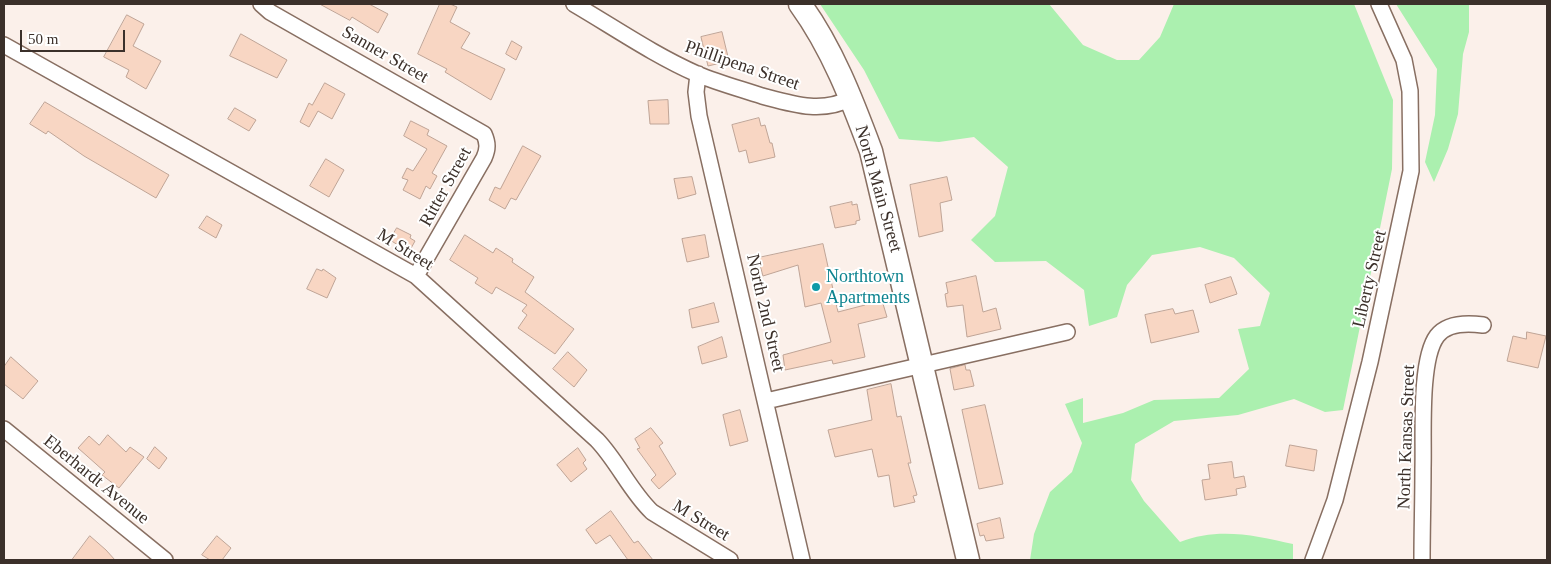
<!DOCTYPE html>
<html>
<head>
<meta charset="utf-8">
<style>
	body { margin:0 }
	#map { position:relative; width:1551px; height:564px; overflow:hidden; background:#fbf0ea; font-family:"Times New Roman",serif }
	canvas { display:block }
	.frame { position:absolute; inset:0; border:5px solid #3b302a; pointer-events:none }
	.scale { position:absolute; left:20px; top:30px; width:105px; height:22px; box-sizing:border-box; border:2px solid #3b302a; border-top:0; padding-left:6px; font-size:15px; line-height:18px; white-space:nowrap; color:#3b302a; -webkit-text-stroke:4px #fff; paint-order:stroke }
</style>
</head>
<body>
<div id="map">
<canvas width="1551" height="564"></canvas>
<div class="frame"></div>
<div class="scale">50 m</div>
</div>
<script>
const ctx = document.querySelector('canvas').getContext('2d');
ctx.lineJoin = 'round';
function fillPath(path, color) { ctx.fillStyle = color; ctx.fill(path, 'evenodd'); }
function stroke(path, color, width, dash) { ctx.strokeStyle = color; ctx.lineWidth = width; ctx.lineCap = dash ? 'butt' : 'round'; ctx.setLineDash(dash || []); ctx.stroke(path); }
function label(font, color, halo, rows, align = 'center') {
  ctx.font = font + ' "Times New Roman",serif'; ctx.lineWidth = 4; ctx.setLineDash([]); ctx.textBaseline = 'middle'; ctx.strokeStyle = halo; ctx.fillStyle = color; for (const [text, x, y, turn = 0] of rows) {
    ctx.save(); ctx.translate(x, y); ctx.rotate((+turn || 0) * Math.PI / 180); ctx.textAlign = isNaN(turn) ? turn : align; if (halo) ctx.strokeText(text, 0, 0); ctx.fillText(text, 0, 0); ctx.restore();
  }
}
fillPath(new Path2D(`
	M 820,4 L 1049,4 L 1083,45 L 1117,60 L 1139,60 L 1160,37 L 1174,4 L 1354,4 L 1393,100 L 1392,169 L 1343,410 L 1325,412 L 1294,399 L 1238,415 L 1174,421 L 1135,444 L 1131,480 L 1144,501 L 1180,542 C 1217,527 1255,535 1293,544 L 1293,560 L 1030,560 L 1034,534 L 1050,492 L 1072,472 L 1082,443 L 1065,404 L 1083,398 L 1083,423 L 1123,413 L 1154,400 L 1219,398 L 1249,369 L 1238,329 L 1260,326 L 1270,293 L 1234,258 L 1200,247 L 1152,255 L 1127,285 L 1117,317 L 1089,326 L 1084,290 L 1046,261 L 995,262 L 971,240 L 995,216 L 1008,167 L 974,137 L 939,142 L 899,139 L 864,70 Z
	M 1396,4 L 1469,4 L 1469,32 L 1463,54 L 1458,114 L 1448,149 L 1434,182 L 1425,162 L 1435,115 L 1437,69 Z`), '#abf0af');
const building = new Path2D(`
	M 320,4 L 369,4 L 388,14 L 378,33 L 352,17 L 350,20 Z
	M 440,4 L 450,4 L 457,7 L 450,22 L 470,33 L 461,48 L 505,69 L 491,100 L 445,72 L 447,69 L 418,54 Z
	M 127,15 L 144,24 L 133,46 L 161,61 L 146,89 L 126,77 L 129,70 L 104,57 Z
	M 722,32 L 729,61 L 708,66 L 701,37 Z
	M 241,34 L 287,60 L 277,78 L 230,56 Z
	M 512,41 L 522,47 L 516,60 L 506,54 Z
	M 325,83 L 345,94 L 332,119 L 318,111 L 309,127 L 300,122 L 309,103 L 312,105 Z
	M 668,100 L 669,124 L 650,124 L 648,101 Z
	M 45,102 L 169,175 L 156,198 L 84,156 L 48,131 L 46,134 L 30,124 Z
	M 235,108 L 256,120 L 249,131 L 228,119 Z
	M 759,118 L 761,126 L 765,125 L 770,143 L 772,143 L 775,157 L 749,163 L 746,150 L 739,152 L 732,125 Z
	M 411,121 L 429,130 L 427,135 L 447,146 L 432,173 L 437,176 L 430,189 L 426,186 L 420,199 L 403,190 L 408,180 L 402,178 L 407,168 L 413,171 L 427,149 L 404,136 Z
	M 523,146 L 541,156 L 516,200 L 511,198 L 505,209 L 489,200 L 495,187 L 500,189 Z
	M 326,159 L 344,170 L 329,197 L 310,186 Z
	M 692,177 L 696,194 L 678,199 L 674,179 Z
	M 947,177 L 952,200 L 940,203 L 943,231 L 919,237 L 910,185 Z
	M 852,202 L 852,205 L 857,204 L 860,220 L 856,221 L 856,224 L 835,228 L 830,207 Z
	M 207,216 L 222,225 L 216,238 L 199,228 Z
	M 397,228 L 411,235 L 410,238 L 415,241 L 409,252 L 390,240 Z
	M 465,235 L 493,253 L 496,248 L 513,259 L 512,262 L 534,277 L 525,292 L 574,329 L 555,354 L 518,328 L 527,315 L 522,311 L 527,305 L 496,287 L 492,294 L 475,283 L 478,278 L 450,260 Z
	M 705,235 L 709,257 L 687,262 L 682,239 Z
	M 823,244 L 838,312 L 865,305 L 864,299 L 880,294 L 887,317 L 858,324 L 865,357 L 833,364 L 832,360 L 785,370 L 783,355 L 831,342 L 821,303 L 805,307 L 798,265 L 763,276 L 758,258 Z
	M 317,269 L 322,271 L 323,269 L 336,278 L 327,298 L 307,289 Z
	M 976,276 L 983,312 L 996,308 L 1001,329 L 967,337 L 963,305 L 947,307 L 945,294 L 948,293 L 946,283 Z
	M 1231,277 L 1237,294 L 1210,303 L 1205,285 Z
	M 714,303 L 719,322 L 692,328 L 689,310 Z
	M 1173,309 L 1175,314 L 1193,310 L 1199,332 L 1151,343 L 1145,315 Z
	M 1527,332 L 1546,336 L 1538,368 L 1507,361 L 1513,336 L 1526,339 Z
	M 722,337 L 727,357 L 702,364 L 698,347 Z
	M 568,352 L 587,370 L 574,387 L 553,369 Z
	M 11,357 L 38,381 L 23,399 L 4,384 L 4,367 Z
	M 965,365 L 966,370 L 970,370 L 974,386 L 954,390 L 950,369 Z
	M 891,384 L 897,417 L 901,416 L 911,463 L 908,463 L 917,495 L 913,496 L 915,502 L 894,507 L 889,475 L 878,477 L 872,449 L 835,457 L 828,430 L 872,420 L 867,390 Z
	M 985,405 L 1003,484 L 979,489 L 962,410 Z
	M 740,410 L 748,441 L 730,446 L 723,415 Z
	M 651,428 L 663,443 L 659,446 L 676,474 L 659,489 L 651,480 L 656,475 L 637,449 L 640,448 L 635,439 Z
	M 108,435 L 126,452 L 130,447 L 144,457 L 119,488 L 102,475 L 105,472 L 78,448 L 89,436 L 99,445 Z
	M 1290,445 L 1317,450 L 1314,471 L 1286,466 Z
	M 155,447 L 167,458 L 159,469 L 147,459 Z
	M 578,448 L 586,460 L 583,463 L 587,469 L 571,482 L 557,465 Z
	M 1232,462 L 1234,478 L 1244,476 L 1246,487 L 1236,489 L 1237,495 L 1205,500 L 1202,480 L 1210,479 L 1208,465 Z
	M 611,511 L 634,543 L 638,541 L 653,560 L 628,560 L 610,535 L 596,544 L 586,530 Z
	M 1000,518 L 1004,538 L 986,541 L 984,535 L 980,536 L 977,524 Z
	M 90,536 L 106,550 L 115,560 L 72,560 Z
	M 217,536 L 231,548 L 222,560 L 210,560 L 202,555 Z`);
fillPath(building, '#f8d6c3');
stroke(building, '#bfa496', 1);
const street = new Path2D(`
	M 261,4 L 270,12 L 484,134 C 488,143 488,149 484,158 L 416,276
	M 574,4 C 615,28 654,55 697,74 C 718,83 741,89 762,96 C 792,104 822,114 851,98
	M 4,45 L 416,276 L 597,440 C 618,462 630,491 652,512 L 730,560
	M 698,74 L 696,92 L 699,116 L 802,560
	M 766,401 L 1067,332
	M 4,429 L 165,560
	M 1313,560 L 1335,500 L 1370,362 L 1411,171 L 1410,91 L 1404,60 L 1379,4
	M 1422,560 C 1422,530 1423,499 1423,468 C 1424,437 1419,360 1437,336 C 1447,323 1468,323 1483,325`);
const primary = new Path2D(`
	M 800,4 C 832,48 852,100 871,151 L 968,560`);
stroke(street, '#886f62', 18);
stroke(primary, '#886f62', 25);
stroke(street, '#fff', 15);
stroke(primary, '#fff', 22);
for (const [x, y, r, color] of [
	[816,287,5,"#0f9aa8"]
]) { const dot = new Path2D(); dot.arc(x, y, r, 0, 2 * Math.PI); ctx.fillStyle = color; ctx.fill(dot); stroke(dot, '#fff', 2); }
label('18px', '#3b302a', '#fff', [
	["Sanner Street",385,55,30],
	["Phillipena Street",742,66,19],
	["Ritter Street",446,187,-61],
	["North Main Street",878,189,74],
	["M Street",405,250,32],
	["Liberty Street",1370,279,-77],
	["North 2nd Street",765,313,77],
	["North Kansas Street",1407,437,-88],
	["Eberhardt Avenue",96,480,39],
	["M Street",701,521,31]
]);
label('18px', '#0d838f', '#fff', [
	["Northtown",826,277],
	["Apartments",826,298]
], 'left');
</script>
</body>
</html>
